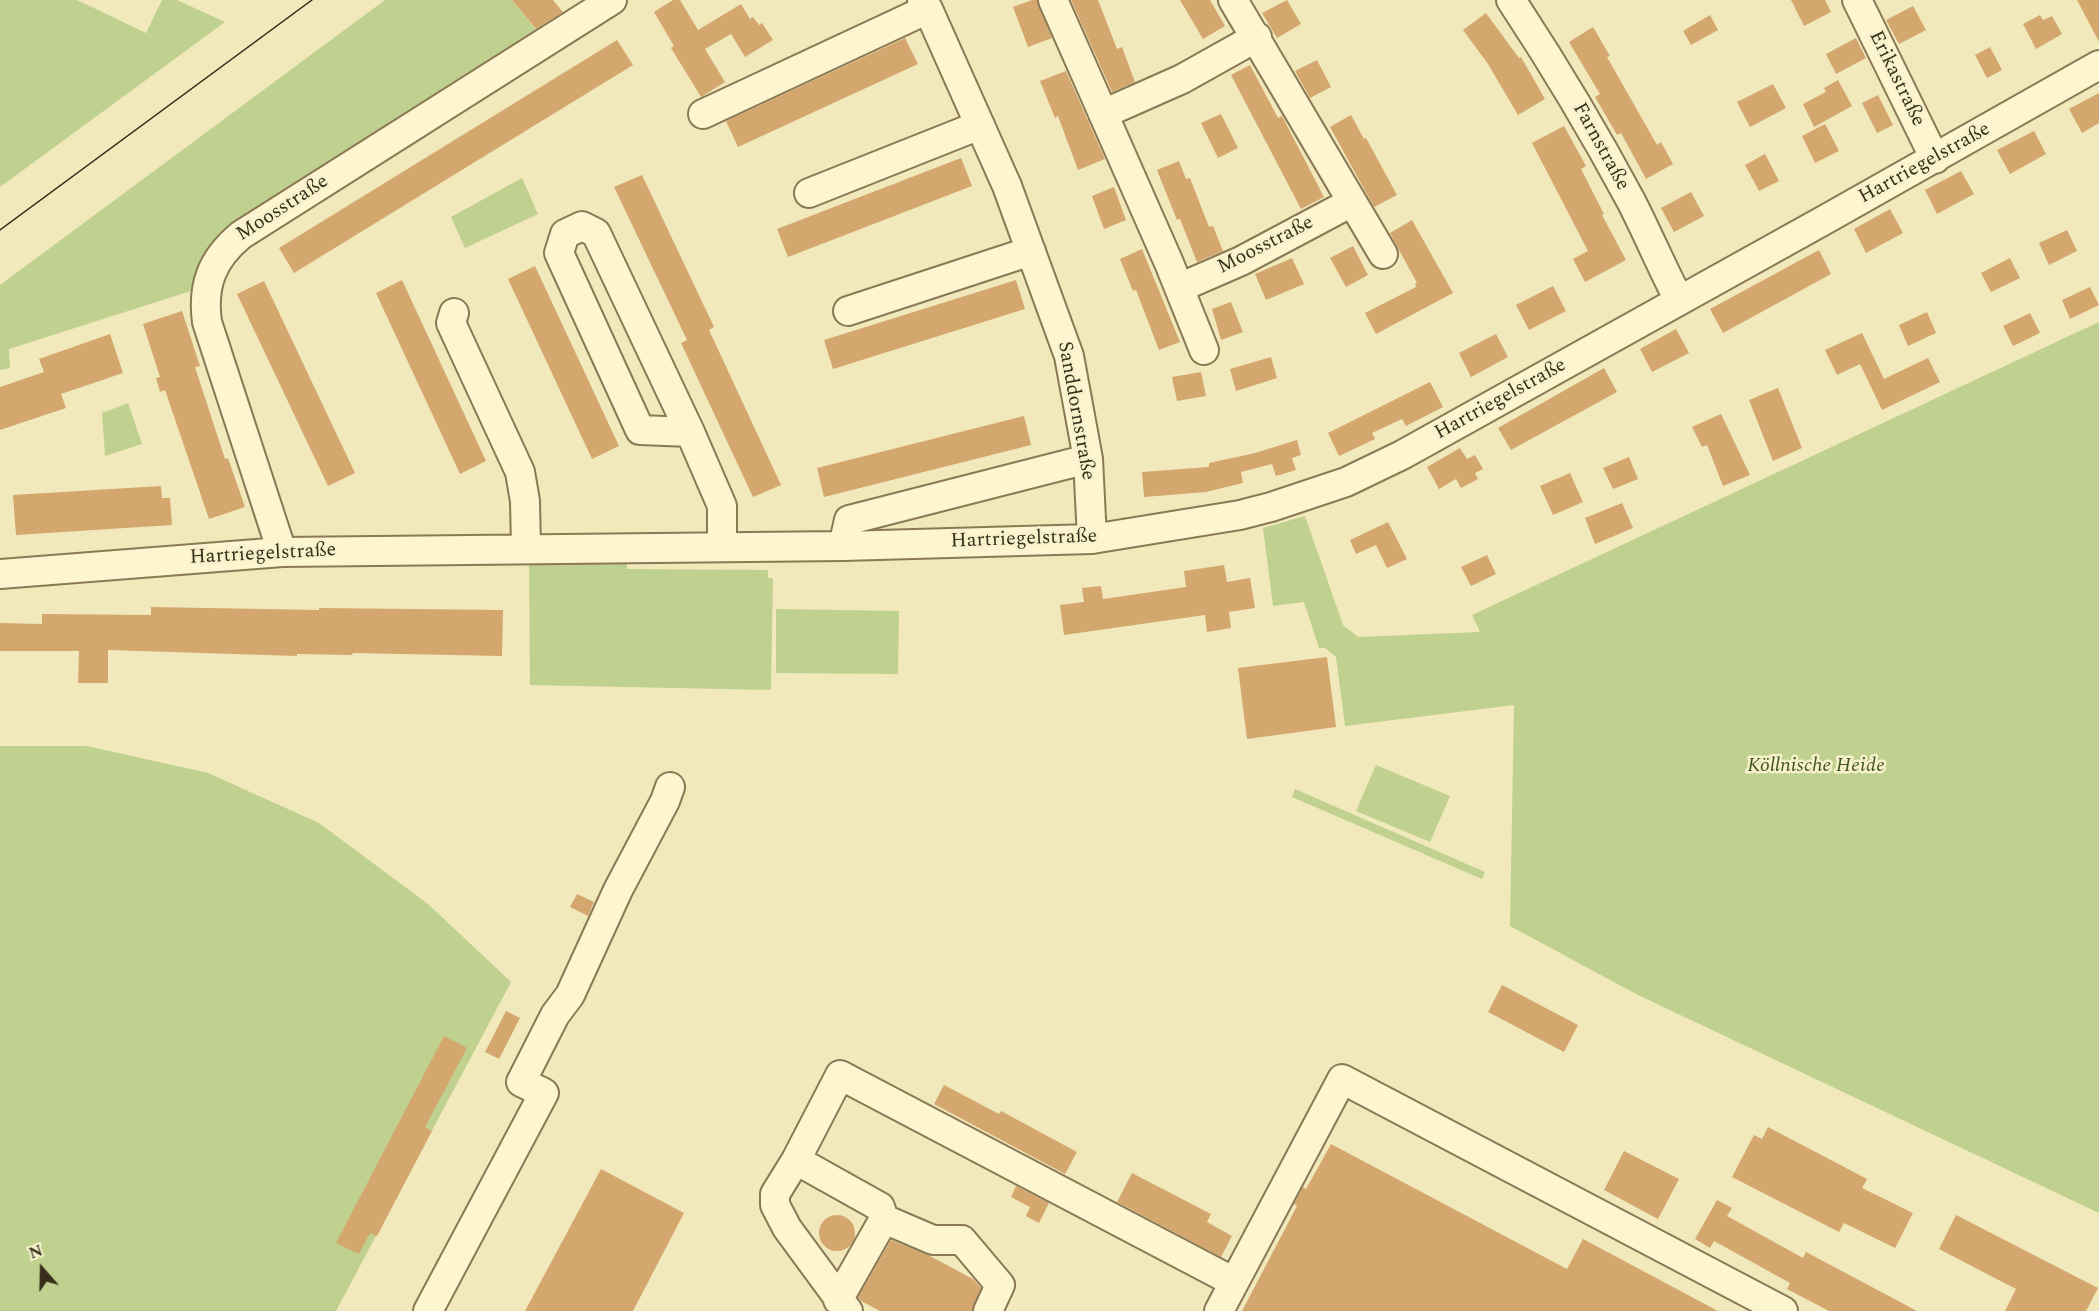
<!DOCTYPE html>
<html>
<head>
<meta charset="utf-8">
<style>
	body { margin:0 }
	#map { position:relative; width:2099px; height:1311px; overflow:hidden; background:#f1e9bc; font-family:Spectral,serif }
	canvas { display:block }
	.north { position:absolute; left:12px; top:1239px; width:60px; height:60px; -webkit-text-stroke:4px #f8f2cc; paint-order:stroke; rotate:340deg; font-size:16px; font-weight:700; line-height:24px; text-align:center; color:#382d1a }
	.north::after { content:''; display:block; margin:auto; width:21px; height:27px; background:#382d1a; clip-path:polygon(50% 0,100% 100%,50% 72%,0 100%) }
</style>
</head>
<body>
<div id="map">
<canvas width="2099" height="1311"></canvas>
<div class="north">N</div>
</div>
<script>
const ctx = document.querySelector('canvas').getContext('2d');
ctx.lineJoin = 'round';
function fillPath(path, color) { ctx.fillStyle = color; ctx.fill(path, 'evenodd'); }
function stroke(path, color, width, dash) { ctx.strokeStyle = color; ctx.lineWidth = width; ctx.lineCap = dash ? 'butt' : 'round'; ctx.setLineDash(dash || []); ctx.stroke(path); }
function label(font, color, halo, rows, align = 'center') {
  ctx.font = font + ' Spectral,serif'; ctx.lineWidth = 5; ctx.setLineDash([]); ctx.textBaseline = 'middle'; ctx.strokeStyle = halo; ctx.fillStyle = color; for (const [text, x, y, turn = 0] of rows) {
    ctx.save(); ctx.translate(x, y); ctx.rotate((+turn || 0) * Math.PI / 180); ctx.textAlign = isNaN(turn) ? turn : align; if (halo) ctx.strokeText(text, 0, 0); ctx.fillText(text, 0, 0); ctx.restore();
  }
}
fillPath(new Path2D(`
	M 0,0 L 77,0 L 146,33 L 162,0 L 177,0 L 225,22 L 0,187 Z
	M 385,0 L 512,0 L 541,36 L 241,221 L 197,289 L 9,349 L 10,368 L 0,370 L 0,285 Z
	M 522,178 L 538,214 L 465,248 L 451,217 Z
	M 2099,322 L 2099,1213 L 1638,995 L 1510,926 L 1514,705 L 1345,726 L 1336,657 L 1325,648 L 1319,648 L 1304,602 L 1273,606 L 1263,528 L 1305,516 L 1343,625 L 1358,637 L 1480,632 L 1472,615 Z
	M 128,403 L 142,444 L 105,456 L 102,413 Z
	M 529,555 L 627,555 L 627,569 L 768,570 L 768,578 L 773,578 L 771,690 L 530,685 Z
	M 776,609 L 899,611 L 898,674 L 776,673 Z
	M 0,746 L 87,746 L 208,773 L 319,823 L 428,904 L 511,982 L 336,1311 L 0,1311 Z
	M 1376,765 L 1450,796 L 1430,842 L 1356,811 Z
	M 1295,789 L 1485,872 L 1482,879 L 1292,797 Z`), '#bfd08f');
fillPath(new Path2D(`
	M 512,0 L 553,0 L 563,12 L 536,29 Z
	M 673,0 L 680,0 L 698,30 L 741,4 L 750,19 L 753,17 L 759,25 L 762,23 L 773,40 L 745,57 L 731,34 L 705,49 L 725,82 L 701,97 L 671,48 L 674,46 L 654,12 Z
	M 1032,0 L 1037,0 L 1052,38 L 1028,47 L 1013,7 Z
	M 1071,0 L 1098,0 L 1117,49 L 1122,47 L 1135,82 L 1112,92 Z
	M 1180,0 L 1210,0 L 1225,26 L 1203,39 Z
	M 1287,0 L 1301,24 L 1277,38 L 1262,13 Z
	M 1791,0 L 1825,0 L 1831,12 L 1804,26 Z
	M 2077,0 L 2099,0 L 2099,42 Z
	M 1913,6 L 1926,30 L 1899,44 L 1886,20 Z
	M 1486,13 L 1519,58 L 1521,57 L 1545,99 L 1518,115 L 1488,64 L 1463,30 Z
	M 1710,15 L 1718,30 L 1691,45 L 1683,31 Z
	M 2040,15 L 2043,20 L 2052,16 L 2062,34 L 2036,49 L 2023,24 Z
	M 1593,27 L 1610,56 L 1607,57 L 1657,145 L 1661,142 L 1673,164 L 1646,179 L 1621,133 L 1617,135 L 1595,97 L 1600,94 L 1569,42 Z
	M 905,38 L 918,64 L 738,147 L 726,121 Z
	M 1856,38 L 1866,58 L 1836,74 L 1826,54 Z
	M 617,40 L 633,65 L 294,273 L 279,248 Z
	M 1990,47 L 2002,70 L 1987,78 L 1975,55 Z
	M 1317,60 L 1331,87 L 1310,98 L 1295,71 Z
	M 1250,65 L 1278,118 L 1282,116 L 1324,197 L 1301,209 L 1231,75 Z
	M 1066,71 L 1105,159 L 1078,170 L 1058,116 L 1055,118 L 1040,81 Z
	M 1838,80 L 1852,106 L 1814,127 L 1803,104 L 1826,92 L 1824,88 Z
	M 1773,84 L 1786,108 L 1750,127 L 1737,102 Z
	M 2099,93 L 2099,123 L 2082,133 L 2069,109 Z
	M 1878,95 L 1893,125 L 1877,133 L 1862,103 Z
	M 1221,114 L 1238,148 L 1218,158 L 1201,123 Z
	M 1351,115 L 1364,139 L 1366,138 L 1397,195 L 1374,207 L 1330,127 Z
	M 1825,124 L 1839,151 L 1815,163 L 1802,136 Z
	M 1564,126 L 1586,166 L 1581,169 L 1604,214 L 1602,215 L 1626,260 L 1585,282 L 1573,259 L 1588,251 L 1532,143 Z
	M 2034,131 L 2046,154 L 2010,174 L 1997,150 Z
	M 1765,154 L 1779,181 L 1759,191 L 1745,165 Z
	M 961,158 L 972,186 L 788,257 L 777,229 Z
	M 1179,161 L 1186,179 L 1190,178 L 1209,227 L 1213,226 L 1223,251 L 1197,262 L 1180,219 L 1177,220 L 1157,170 Z
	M 1961,171 L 1974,194 L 1937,214 L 1925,190 Z
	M 642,175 L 714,327 L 709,330 L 781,485 L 753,497 L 681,343 L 687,340 L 614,187 Z
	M 1114,187 L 1126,220 L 1104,229 L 1092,196 Z
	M 1691,192 L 1704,216 L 1674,232 L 1661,208 Z
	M 1890,209 L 1903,233 L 1866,253 L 1854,229 Z
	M 1412,220 L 1453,293 L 1376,334 L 1365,313 L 1416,287 L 1415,284 L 1417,283 L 1390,233 Z
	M 2067,230 L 2077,251 L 2049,265 L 2039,243 Z
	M 1353,246 L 1368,275 L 1346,287 L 1330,258 Z
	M 1142,249 L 1180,342 L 1159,350 L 1136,290 L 1133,291 L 1120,259 Z
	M 1819,250 L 1831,274 L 1723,333 L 1710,309 Z
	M 1292,258 L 1304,284 L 1266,300 L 1255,274 Z
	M 2010,258 L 2020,278 L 1991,292 L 1981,273 Z
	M 535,266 L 619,446 L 592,459 L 508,279 Z
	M 402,280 L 486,461 L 460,474 L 376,293 Z
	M 1016,280 L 1025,309 L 833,369 L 824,340 Z
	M 264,281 L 355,473 L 328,486 L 237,294 Z
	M 1553,286 L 1566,311 L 1529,330 L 1516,305 Z
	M 2090,287 L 2099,305 L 2070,319 L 2062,300 Z
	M 1231,302 L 1243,332 L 1221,340 L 1212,309 Z
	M 182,311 L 200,366 L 195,367 L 225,459 L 228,458 L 245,507 L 209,519 L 165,390 L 160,392 L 156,378 L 160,377 L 143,324 Z
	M 1927,312 L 1936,333 L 1908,346 L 1899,325 Z
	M 2030,313 L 2040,333 L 2013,346 L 2003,326 Z
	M 1676,329 L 1689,353 L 1652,372 L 1640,349 Z
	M 1862,333 L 1884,379 L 1928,358 L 1940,382 L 1882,410 L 1860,364 L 1837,375 L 1825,350 Z
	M 110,334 L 123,373 L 61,394 L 66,408 L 0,430 L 0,387 L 44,372 L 39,359 Z
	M 1496,334 L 1508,357 L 1471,377 L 1459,353 Z
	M 1271,357 L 1277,378 L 1236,391 L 1230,369 Z
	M 1604,368 L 1617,392 L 1511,450 L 1498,428 Z
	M 1201,372 L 1206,396 L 1177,401 L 1172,377 Z
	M 1430,382 L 1443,407 L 1406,426 L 1402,419 L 1372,433 L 1375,439 L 1339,456 L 1328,433 Z
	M 1778,388 L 1802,448 L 1773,461 L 1749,400 Z
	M 1721,414 L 1750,475 L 1723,486 L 1707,445 L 1702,447 L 1692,427 Z
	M 1024,416 L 1031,445 L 824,497 L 817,468 Z
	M 1297,440 L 1301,455 L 1292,458 L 1296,470 L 1276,476 L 1272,464 L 1241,472 L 1243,483 L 1206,492 L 1144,497 L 1142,472 L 1209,467 L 1209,463 L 1255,453 Z
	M 1460,448 L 1467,459 L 1475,455 L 1483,469 L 1475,473 L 1478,479 L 1461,488 L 1456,479 L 1439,489 L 1427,467 Z
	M 1629,457 L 1638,479 L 1613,489 L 1603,468 Z
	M 1570,473 L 1583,502 L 1553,515 L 1540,486 Z
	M 161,486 L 162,498 L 170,498 L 172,525 L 16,535 L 13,495 Z
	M 1622,503 L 1633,528 L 1595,544 L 1585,518 Z
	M 1388,522 L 1407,559 L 1387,568 L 1376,545 L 1356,554 L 1350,540 Z
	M 1487,555 L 1496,574 L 1471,586 L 1461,567 Z
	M 1224,565 L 1227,582 L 1250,578 L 1255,608 L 1229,612 L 1231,628 L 1207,632 L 1205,615 L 1064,635 L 1060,605 L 1084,602 L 1082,588 L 1101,586 L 1103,599 L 1186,587 L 1184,571 Z
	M 151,607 L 319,610 L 319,608 L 503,610 L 502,656 L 353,653 L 352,655 L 297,654 L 297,656 L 108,650 L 108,683 L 78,683 L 79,651 L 0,651 L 0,623 L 42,624 L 42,614 L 151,615 Z
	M 1327,657 L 1336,727 L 1247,739 L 1238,668 Z
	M 577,894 L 594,902 L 588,916 L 570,907 Z
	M 1502,985 L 1578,1025 L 1564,1052 L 1488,1012 Z
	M 506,1011 L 520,1018 L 499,1059 L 485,1052 Z
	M 444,1036 L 467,1048 L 425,1127 L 432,1131 L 377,1236 L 370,1233 L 359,1254 L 336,1243 Z
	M 944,1085 L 999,1114 L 1001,1111 L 1077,1152 L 1065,1174 L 934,1104 Z
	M 1768,1127 L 1867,1179 L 1862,1188 L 1913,1213 L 1895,1248 L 1844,1223 L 1839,1232 L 1732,1177 L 1754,1135 L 1762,1139 Z
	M 1331,1144 L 1567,1269 L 1583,1239 L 1718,1311 L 1242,1311 L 1297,1206 L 1294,1204 L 1303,1187 L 1306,1189 Z
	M 1624,1151 L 1679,1179 L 1658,1219 L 1604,1190 Z
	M 601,1169 L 684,1213 L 633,1311 L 525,1311 Z
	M 1132,1173 L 1211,1214 L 1207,1222 L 1232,1236 L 1221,1257 L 1117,1202 Z
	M 1016,1186 L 1049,1203 L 1039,1223 L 1026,1216 L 1030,1207 L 1011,1197 Z
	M 1717,1200 L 1732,1208 L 1727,1216 L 1803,1258 L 1806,1252 L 1917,1311 L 1829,1311 L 1787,1289 L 1790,1283 L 1714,1241 L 1710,1248 L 1695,1239 Z
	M 1956,1215 L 2098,1288 L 2086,1311 L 2005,1311 L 2016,1289 L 1939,1249 Z
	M819 1233a18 18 0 1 1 36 0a18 18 0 1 1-36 0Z
	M 891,1240 L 930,1256 L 973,1279 L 981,1288 L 972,1311 L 880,1311 L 861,1301 L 858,1297 Z`), '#d3a76e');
const minor = new Path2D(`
	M 922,0 L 928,9 L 1007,186 L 1069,356 L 1088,459 L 1092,539
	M 1053,0 L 1169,263 L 1204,350
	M 1233,0 L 1383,254
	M 1511,0 C 1554,65 1594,132 1631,201 C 1648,234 1662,268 1679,300
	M 1857,0 L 1935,159
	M 703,114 L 928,9
	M 1103,114 L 1182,79 L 1257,37
	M 809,193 L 980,125
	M 1179,288 L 1241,261 L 1352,202
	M 848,311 L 1031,251
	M 454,313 L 451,323 L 520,472 L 525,501 L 526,548
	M 690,432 L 640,430 L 559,253 L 565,234 L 582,226 L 596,233 L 690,432 L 722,506 L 722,546
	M 843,546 L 849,520 L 1088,459
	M 282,552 L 207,322 C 202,285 212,259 241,235 L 612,0
	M 0,574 L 282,552 L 843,546 L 1092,539 L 1240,515 L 1271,507 L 1346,482 L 1402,455 L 1828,218 L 2099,65
	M 796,1160 L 880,1207 L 884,1219 L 838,1300
	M 884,1219 L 933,1240 L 962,1240 L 1000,1285 L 988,1311
	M 428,1311 L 544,1093 L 521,1082 L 555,1015 L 570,995 L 618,890 L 665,801 L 670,787
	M 848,1311 L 787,1228 L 775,1205 L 775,1194 L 796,1160 L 840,1075 L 1234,1282
	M 1219,1311 L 1342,1079 L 1783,1311`);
stroke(minor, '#8a7954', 32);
stroke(minor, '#fcf5d0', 28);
stroke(new Path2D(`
	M 0,230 L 312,0`), '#382d1a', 1.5);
label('20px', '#382d1a', '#f8f2cc', [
	["Erikastraße",1896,79,64],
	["Farnstraße",1600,147,61],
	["Hartriegelstraße",1925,164,-29],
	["Moosstraße",283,209,-33],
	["Moosstraße",1266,246,-27],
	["Hartriegelstraße",1501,400,-29],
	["Sanddornstraße",1075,411,80],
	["Hartriegelstraße",1024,540,-2],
	["Hartriegelstraße",263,555,-3]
]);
label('italic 20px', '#40561f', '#f8f2cc', [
	["Köllnische Heide",1816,767]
]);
</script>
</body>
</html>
